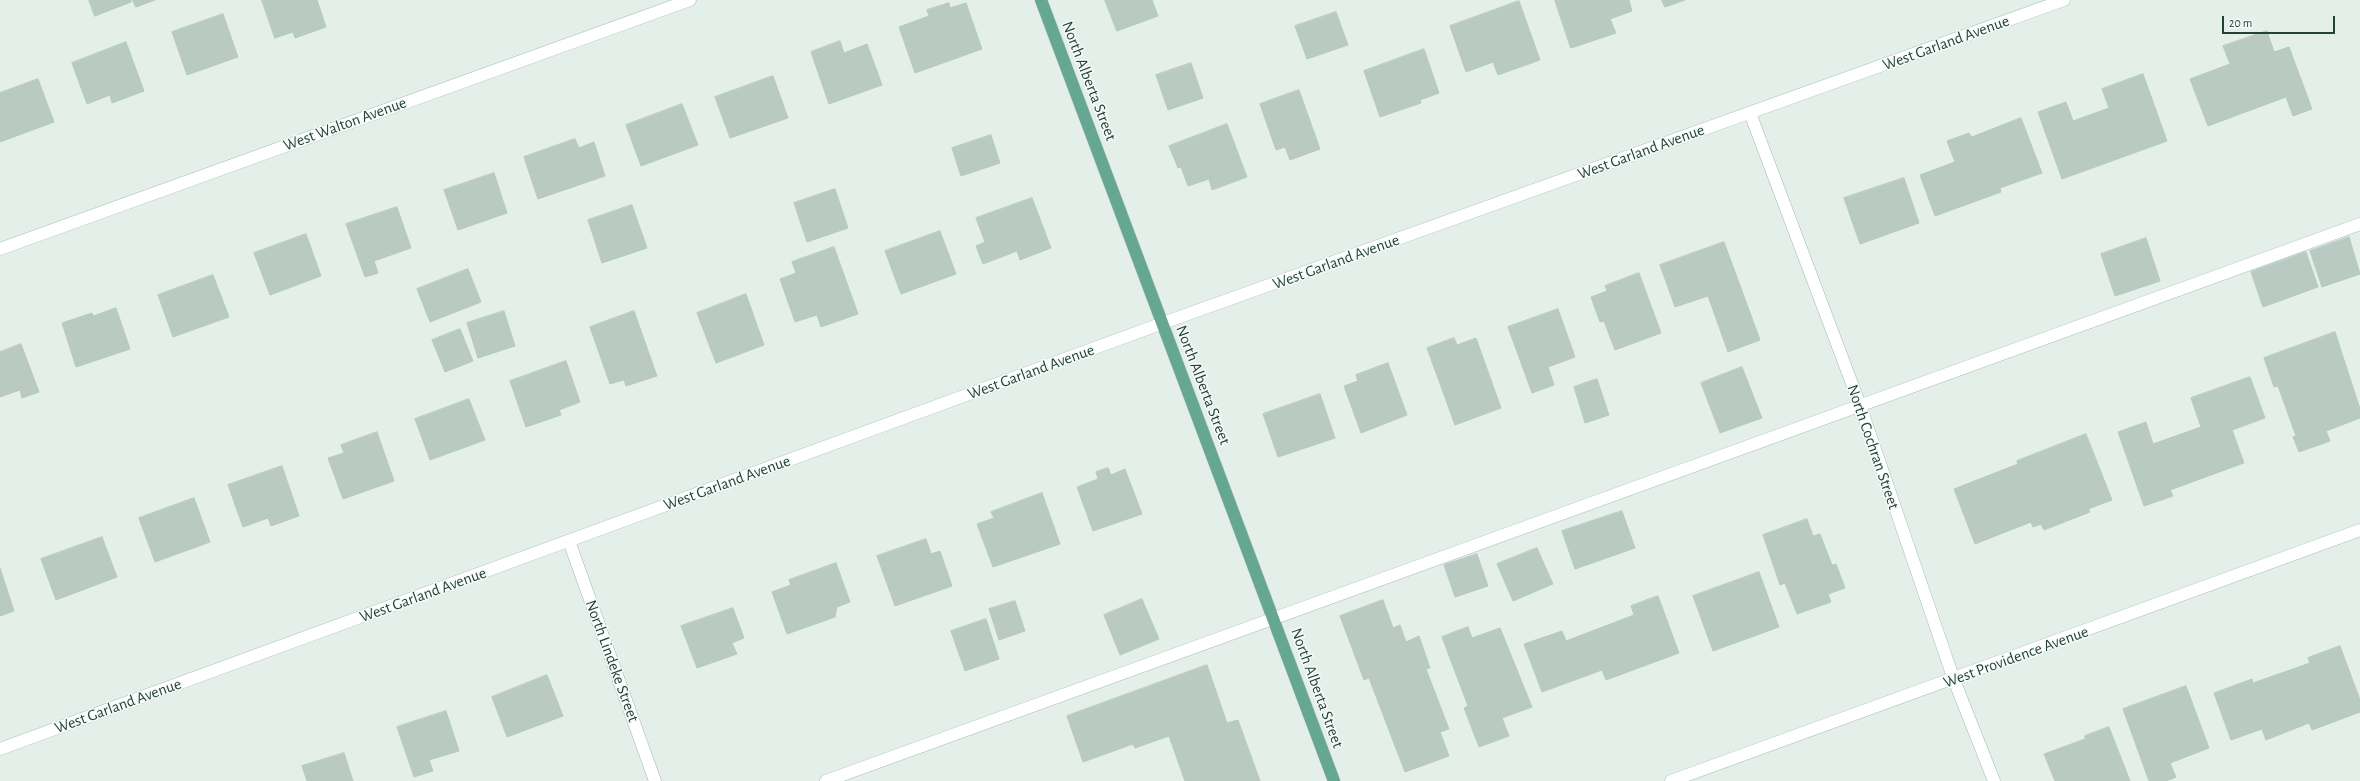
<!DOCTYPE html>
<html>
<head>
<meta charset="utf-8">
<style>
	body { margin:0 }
	#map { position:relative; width:2360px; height:781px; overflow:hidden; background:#e4efea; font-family:"Alegreya Sans",sans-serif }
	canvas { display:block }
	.scale { position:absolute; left:2222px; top:16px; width:113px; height:18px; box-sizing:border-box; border:2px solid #224238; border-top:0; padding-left:5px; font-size:12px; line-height:14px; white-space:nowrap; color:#224238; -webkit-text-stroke:3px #f6fbf8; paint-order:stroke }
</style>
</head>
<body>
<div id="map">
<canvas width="2360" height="781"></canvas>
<div class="scale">20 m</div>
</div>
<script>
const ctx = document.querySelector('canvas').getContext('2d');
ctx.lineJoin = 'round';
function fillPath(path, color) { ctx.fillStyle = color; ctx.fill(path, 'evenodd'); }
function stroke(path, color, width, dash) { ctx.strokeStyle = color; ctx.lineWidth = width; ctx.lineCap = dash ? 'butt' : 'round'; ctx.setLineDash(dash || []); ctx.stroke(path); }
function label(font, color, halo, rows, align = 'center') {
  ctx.font = font + ' "Alegreya Sans",sans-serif'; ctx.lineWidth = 3; ctx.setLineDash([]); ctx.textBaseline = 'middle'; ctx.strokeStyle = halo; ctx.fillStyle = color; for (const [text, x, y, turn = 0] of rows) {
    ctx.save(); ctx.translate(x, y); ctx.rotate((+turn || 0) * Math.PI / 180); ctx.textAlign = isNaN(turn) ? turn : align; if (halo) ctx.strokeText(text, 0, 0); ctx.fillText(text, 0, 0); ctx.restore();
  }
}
const building = new Path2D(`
	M 89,0 L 131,0 L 131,2 L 95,16 Z
	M 133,0 L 155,0 L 136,7 Z
	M 262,0 L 317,0 L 326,27 L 295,38 L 293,32 L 275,38 Z
	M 1105,0 L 1152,0 L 1158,16 L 1117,31 Z
	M 1555,0 L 1629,0 L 1632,11 L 1610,19 L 1616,33 L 1571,48 Z
	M 1662,0 L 1685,0 L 1665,7 Z
	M 1519,1 L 1540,60 L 1498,75 L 1493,62 L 1466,72 L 1450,26 Z
	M 949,3 L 950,8 L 966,3 L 982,49 L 915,73 L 899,27 L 929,16 L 927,10 Z
	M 1336,12 L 1348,45 L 1307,59 L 1295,26 Z
	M 223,14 L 238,57 L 187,75 L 172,32 Z
	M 2267,31 L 2274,52 L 2289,47 L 2312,109 L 2293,116 L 2286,97 L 2208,126 L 2190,79 L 2230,64 L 2223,46 Z
	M 840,41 L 844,53 L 867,44 L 882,85 L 829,104 L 811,52 Z
	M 126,42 L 144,91 L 112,103 L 110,95 L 87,104 L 72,63 Z
	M 1424,49 L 1439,93 L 1420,100 L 1421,103 L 1380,117 L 1364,71 Z
	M 1191,63 L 1203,98 L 1168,110 L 1156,75 Z
	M 2143,74 L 2167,141 L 2062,179 L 2038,112 L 2066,102 L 2073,121 L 2109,108 L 2102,89 Z
	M 773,76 L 788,118 L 730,138 L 715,97 Z
	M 38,79 L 54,122 L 0,142 L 0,93 Z
	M 1299,90 L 1320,149 L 1290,160 L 1285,147 L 1276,150 L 1260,104 Z
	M 682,104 L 698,145 L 641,166 L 626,125 Z
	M 2021,118 L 2042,173 L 2000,188 L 2001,192 L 1935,216 L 1920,175 L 1955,162 L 1947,141 L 1969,133 L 1971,137 Z
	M 1227,124 L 1247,177 L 1212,190 L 1209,179 L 1188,186 L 1181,167 L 1178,168 L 1169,146 Z
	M 991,135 L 1000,163 L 961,176 L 952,148 Z
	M 575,139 L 579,148 L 594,142 L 605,176 L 538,199 L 524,157 Z
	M 494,173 L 507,213 L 458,230 L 444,190 Z
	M 1904,178 L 1919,223 L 1860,244 L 1844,198 Z
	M 835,189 L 848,228 L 807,242 L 794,203 Z
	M 1032,198 L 1051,248 L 1020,260 L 1017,251 L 983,264 L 976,246 L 985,242 L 976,218 Z
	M 632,205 L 647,248 L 602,263 L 588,220 Z
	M 397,207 L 411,248 L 374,261 L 378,273 L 365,277 L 346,224 Z
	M 940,231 L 956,274 L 901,294 L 885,251 Z
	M 306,234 L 321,276 L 270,295 L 254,253 Z
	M 2349,237 L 2360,274 L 2322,287 L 2310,251 Z
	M 2146,238 L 2160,281 L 2115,296 L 2101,254 Z
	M 1724,242 L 1760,340 L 1728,352 L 1708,296 L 1675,307 L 1660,265 Z
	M 834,247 L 858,314 L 821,327 L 817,315 L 795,322 L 780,279 L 796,273 L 792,262 Z
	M 2306,252 L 2318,287 L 2263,307 L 2251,272 Z
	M 468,269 L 481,302 L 430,322 L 417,289 Z
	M 1639,273 L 1661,333 L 1615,350 L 1604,321 L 1600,322 L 1591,297 L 1607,291 L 1605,286 Z
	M 213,275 L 229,317 L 173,337 L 158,295 Z
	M 746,294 L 764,345 L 716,363 L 697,313 Z
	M 116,308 L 130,349 L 76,367 L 62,323 L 92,313 L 93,316 Z
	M 1558,309 L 1575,357 L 1548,367 L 1554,385 L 1532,393 L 1508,327 Z
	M 504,311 L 515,346 L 478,358 L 467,323 Z
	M 634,311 L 657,376 L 626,386 L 624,380 L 610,384 L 590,327 Z
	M 460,329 L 473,361 L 445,372 L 432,340 Z
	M 2335,332 L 2360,409 L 2360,418 L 2326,431 L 2330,441 L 2299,452 L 2293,437 L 2296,436 L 2278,386 L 2274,387 L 2264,358 Z
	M 1454,338 L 1457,345 L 1476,338 L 1501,408 L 1455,425 L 1427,348 Z
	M 21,344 L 39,392 L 22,398 L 20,390 L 0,397 L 0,352 Z
	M 566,361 L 580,402 L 559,410 L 561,415 L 526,427 L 510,381 Z
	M 1388,363 L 1407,415 L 1361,433 L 1344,386 L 1358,381 L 1356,375 Z
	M 1742,367 L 1762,418 L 1720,433 L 1701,383 Z
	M 2250,377 L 2265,418 L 2232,430 L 2244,463 L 2170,490 L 2173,496 L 2144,506 L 2118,432 L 2146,422 L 2153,444 L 2201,427 L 2191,398 Z
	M 1597,379 L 1609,415 L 1585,423 L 1574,387 Z
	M 1320,394 L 1335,438 L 1278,457 L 1263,414 Z
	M 469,399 L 485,440 L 430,460 L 415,419 Z
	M 377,432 L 394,481 L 343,499 L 328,458 L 344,453 L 341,445 Z
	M 2086,434 L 2112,500 L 2088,509 L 2090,512 L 2044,530 L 2041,524 L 2033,527 L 2031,522 L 1975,544 L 1954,489 L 2018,464 L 2017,461 Z
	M 282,466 L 299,516 L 271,526 L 268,518 L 243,527 L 228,485 Z
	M 1108,468 L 1111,475 L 1125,469 L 1142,514 L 1093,531 L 1077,487 L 1098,479 L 1096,472 Z
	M 1042,493 L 1060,544 L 993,567 L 977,524 L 994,518 L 991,512 Z
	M 194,498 L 210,542 L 155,562 L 139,518 Z
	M 1622,511 L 1635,548 L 1575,569 L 1562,531 Z
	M 1807,519 L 1813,536 L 1820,534 L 1832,565 L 1836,564 L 1845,588 L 1828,594 L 1831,602 L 1797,614 L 1785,583 L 1780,585 L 1763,535 Z
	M 102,537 L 117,577 L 56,600 L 41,559 Z
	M 926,539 L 931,554 L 940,551 L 952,586 L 895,606 L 877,556 Z
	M 1537,548 L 1553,584 L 1513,601 L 1497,564 Z
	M 1477,554 L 1488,586 L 1455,597 L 1444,565 Z
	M 836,563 L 850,602 L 837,607 L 835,617 L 787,634 L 772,592 L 791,585 L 789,580 Z
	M 0,568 L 14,611 L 0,616 Z
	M 1759,572 L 1779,627 L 1713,651 L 1693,596 Z
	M 1658,596 L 1679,653 L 1606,680 L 1602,670 L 1542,692 L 1524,644 L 1562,631 L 1566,641 L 1634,615 L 1631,606 Z
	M 1142,599 L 1159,639 L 1120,655 L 1104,615 Z
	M 1383,600 L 1393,628 L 1400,625 L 1406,642 L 1419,636 L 1430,668 L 1426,669 L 1449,729 L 1440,732 L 1449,756 L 1405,772 L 1369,678 L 1364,680 L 1340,616 Z
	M 1015,601 L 1025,631 L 999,640 L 989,609 Z
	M 733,608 L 744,638 L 732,643 L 737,654 L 697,668 L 681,626 Z
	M 986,619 L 999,659 L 965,671 L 951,631 Z
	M 1468,627 L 1472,638 L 1500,628 L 1532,707 L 1502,718 L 1509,736 L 1479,747 L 1464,708 L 1468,706 L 1442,637 Z
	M 2340,646 L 2360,700 L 2360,712 L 2312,730 L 2309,723 L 2266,740 L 2262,729 L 2231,740 L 2214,693 L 2252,679 L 2253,683 L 2310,663 L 2308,658 Z
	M 1207,665 L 1227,723 L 1238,720 L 1260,781 L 1185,781 L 1169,736 L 1135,748 L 1133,744 L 1083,762 L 1067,716 Z
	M 547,675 L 563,716 L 507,737 L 492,697 Z
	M 2186,686 L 2209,748 L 2170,763 L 2176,777 L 2166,781 L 2149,781 L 2123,709 Z
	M 446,711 L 459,751 L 429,760 L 433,771 L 414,777 L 397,727 Z
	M 2109,727 L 2130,781 L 2055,781 L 2044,754 L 2085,739 L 2085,736 Z
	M 344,753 L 353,781 L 307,781 L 302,766 Z`);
fillPath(building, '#b9cac3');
stroke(building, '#b6c9c1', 1);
const minor = new Path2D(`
	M 1750,113 L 1860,405 L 1954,680 L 1994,781
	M 0,249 L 690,0
	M 569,541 L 655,781
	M 0,749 L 1163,323 L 2064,0
	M 826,781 L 2360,224
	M 1671,781 L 2360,530`);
const major = new Path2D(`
	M 1041,0 L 1334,781`);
stroke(minor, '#a6b8b1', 13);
stroke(major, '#c1cac7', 13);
stroke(minor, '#fff', 12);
stroke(major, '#66a794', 12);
label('16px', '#224238', '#f6fbf8', [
	["West Garland Avenue",1946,43,-20],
	["North Alberta Street",1089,81,69],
	["West Walton Avenue",345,124,-20],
	["West Garland Avenue",1641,152,-20],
	["West Garland Avenue",1336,262,-20],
	["West Garland Avenue",1031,372,-20],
	["North Alberta Street",1203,385,69],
	["North Cochran Street",1873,447,71],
	["West Garland Avenue",727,483,-20],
	["West Garland Avenue",423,595,-20],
	["West Providence Avenue",2016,657,-20],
	["North Lindeke Street",612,661,70],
	["North Alberta Street",1317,688,70],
	["West Garland Avenue",118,706,-20]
]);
</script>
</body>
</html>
